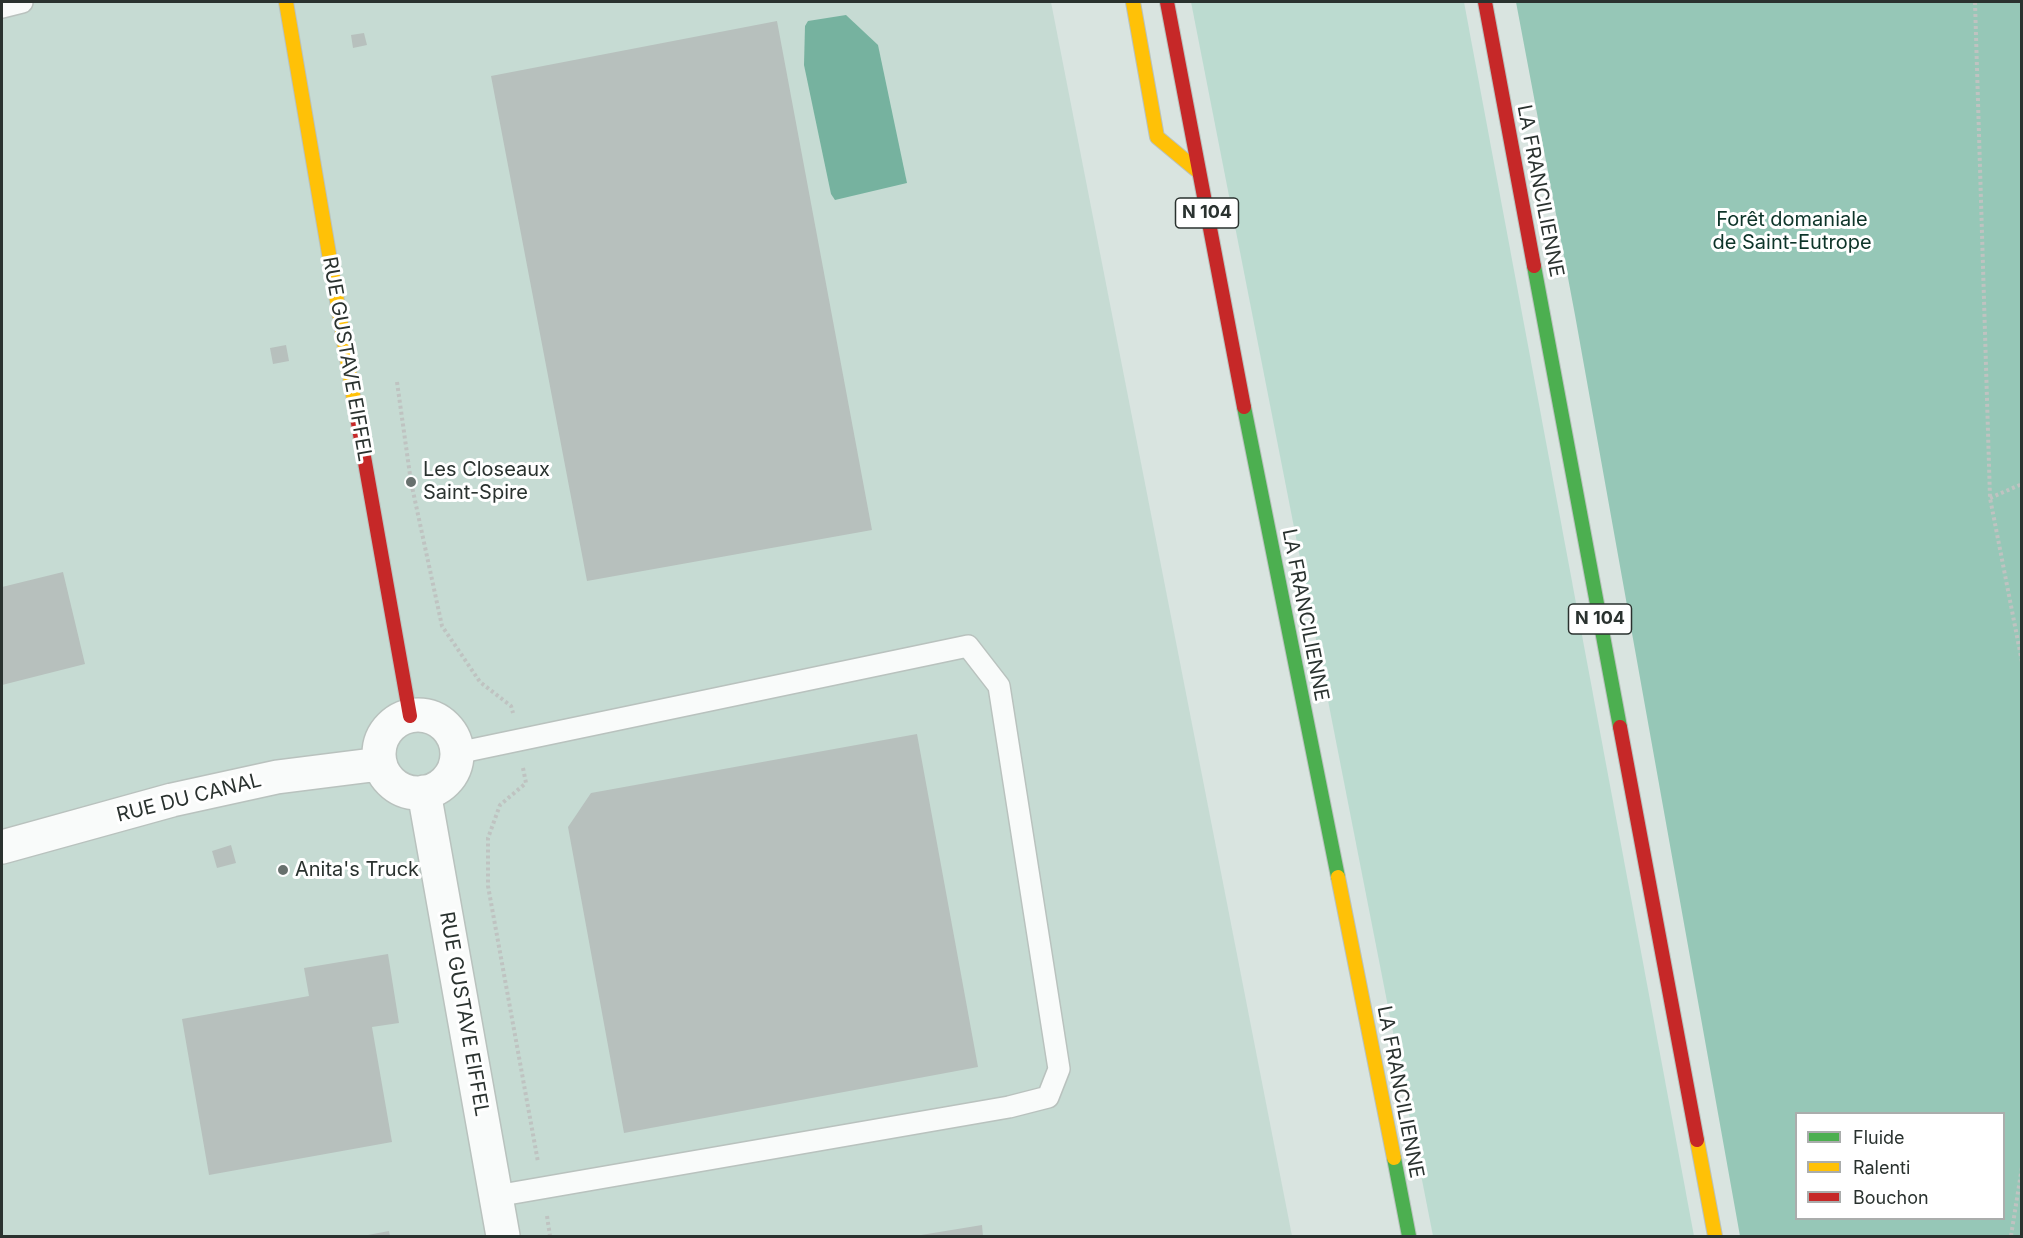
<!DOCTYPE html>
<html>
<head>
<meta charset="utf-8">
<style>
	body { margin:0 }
	#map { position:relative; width:2023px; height:1238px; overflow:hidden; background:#d9e4e0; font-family:Inter,sans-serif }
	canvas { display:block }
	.frame { position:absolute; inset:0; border:3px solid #2a322f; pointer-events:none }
	.legend { position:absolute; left:1795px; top:1112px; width:210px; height:108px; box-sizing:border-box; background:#fff; border:2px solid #aaadac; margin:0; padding:8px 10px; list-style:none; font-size:18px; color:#2a322f }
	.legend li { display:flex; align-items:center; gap:12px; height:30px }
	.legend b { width:30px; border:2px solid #aaadac }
</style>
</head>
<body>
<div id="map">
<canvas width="2023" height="1238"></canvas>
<div class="frame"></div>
<ul class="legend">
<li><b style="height:8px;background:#4caf50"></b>Fluide</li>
<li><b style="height:8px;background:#ffc107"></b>Ralenti</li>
<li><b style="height:8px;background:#c62828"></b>Bouchon</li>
</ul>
</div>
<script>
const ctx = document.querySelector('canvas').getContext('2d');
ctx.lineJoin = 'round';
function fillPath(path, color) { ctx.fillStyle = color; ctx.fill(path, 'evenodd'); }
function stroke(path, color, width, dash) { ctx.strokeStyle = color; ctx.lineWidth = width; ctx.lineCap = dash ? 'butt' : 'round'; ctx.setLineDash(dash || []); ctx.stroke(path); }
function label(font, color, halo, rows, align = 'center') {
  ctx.font = font + ' Inter,sans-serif'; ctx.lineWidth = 6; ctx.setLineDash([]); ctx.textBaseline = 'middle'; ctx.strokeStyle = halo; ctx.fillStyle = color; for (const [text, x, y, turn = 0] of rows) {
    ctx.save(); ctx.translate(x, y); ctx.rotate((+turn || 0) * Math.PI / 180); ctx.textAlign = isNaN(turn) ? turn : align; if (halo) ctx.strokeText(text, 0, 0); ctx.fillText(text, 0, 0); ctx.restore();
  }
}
fillPath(new Path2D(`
	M 2,2 L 1051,2 L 1292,1236 L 2,1236 Z`), '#c6dbd3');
fillPath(new Path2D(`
	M 1191,2 L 1464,2 L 1694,1236 L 1433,1236 Z`), '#bcdbd0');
fillPath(new Path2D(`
	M 1516,2 L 2021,2 L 2021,1236 L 1740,1236 L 1575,315 ZM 1796,1114 L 2004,1114 L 2004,1218 L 1796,1218 Z`), '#96c7b7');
fillPath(new Path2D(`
	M 846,15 L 878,45 L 907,183 L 835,200 L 831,194 L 804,65 L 805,26 L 808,21 Z`), '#76b29f');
fillPath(new Path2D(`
	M 777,21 L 872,530 L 587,581 L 491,76 Z
	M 364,33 L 367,45 L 353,48 L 351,35 Z
	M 286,345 L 289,361 L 273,364 L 270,348 Z
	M 63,572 L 85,664 L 2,685 L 2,587 Z
	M 917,734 L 978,1067 L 624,1133 L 568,827 L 591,793 Z
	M 231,845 L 236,863 L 217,868 L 212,851 Z
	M 388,954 L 399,1023 L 372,1027 L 392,1142 L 209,1175 L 182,1019 L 309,996 L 304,968 Z
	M 982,1225 L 983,1236 L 922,1236 L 921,1235 Z
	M 389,1231 L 390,1236 L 368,1236 L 368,1235 Z`), '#b7c0bd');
const lane = new Path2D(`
	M 2,7 L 22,2
	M 457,753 L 968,646 L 999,686 L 1059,1069 L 1048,1097 L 1009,1107 L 496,1196`);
const street = new Path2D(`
	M379 754a39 39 0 1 1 78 0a39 39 0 1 1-78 0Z
	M 424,792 L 503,1236
	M 2,847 L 172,800 L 277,777 L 380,764`);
const fast = new Path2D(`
	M 1534,266 L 1620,727
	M 1244,407 L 1338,877
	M 1394,1158 L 1409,1236`);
const slow = new Path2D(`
	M 286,2 L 355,406
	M 1133,2 L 1157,137 L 1199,172
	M 1338,877 L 1394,1158
	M 1697,1140 L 1715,1236`);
const jam = new Path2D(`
	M 1167,2 L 1244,407
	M 1485,2 L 1534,266
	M 355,406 L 410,716
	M 1620,727 L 1697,1140`);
stroke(lane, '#b9c2be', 24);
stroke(street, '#b9c2be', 36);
stroke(fast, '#b9c2be', 16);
stroke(slow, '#b9c2be', 16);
stroke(jam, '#b9c2be', 16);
stroke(new Path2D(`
	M 1975,2 L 1990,498 L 2022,662
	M 397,382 L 411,482 L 442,626 L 480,682 L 511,706 L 513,713
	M 1990,498 L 2022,484
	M 523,768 L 526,783 L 500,805 L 488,838 L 488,886 L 538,1162
	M 547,1216 L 550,1236
	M 2011,1236 L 2022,1167`), '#bfc3c1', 4, [3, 3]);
stroke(lane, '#f9fbfa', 21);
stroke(street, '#f9fbfa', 33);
stroke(fast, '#4caf50', 14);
stroke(slow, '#ffc107', 14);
stroke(jam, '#c62828', 14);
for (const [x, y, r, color] of [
	[411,482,6,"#67706d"],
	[283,870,6,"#67706d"]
]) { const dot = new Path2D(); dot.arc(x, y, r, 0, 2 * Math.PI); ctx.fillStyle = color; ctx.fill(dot); stroke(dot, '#fff', 2); }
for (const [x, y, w] of [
	[1207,213,63],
	[1600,619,63]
]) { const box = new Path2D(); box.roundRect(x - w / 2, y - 15, w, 30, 4.5); ctx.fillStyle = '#fff'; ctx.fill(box); stroke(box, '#2a322f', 1.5); }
label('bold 18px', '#2a322f', null, [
	["N 104",1207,213],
	["N 104",1600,619]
]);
label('20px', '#2a322f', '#fff', [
	["LA FRANCILIENNE",1540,191,79],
	["RUE GUSTAVE EIFFEL",347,359,80],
	["LA FRANCILIENNE",1305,615,79],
	["RUE DU CANAL",189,798,-14],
	["RUE GUSTAVE EIFFEL",464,1014,80],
	["LA FRANCILIENNE",1400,1092,79]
]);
label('20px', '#0d3429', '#fff', [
	["Forêt domaniale",1792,220],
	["de Saint-Eutrope",1792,243]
]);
label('20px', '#2a322f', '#fff', [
	["Les Closeaux",423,470],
	["Saint-Spire",423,493],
	["Anita's Truck",295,870]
], 'left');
</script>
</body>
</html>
